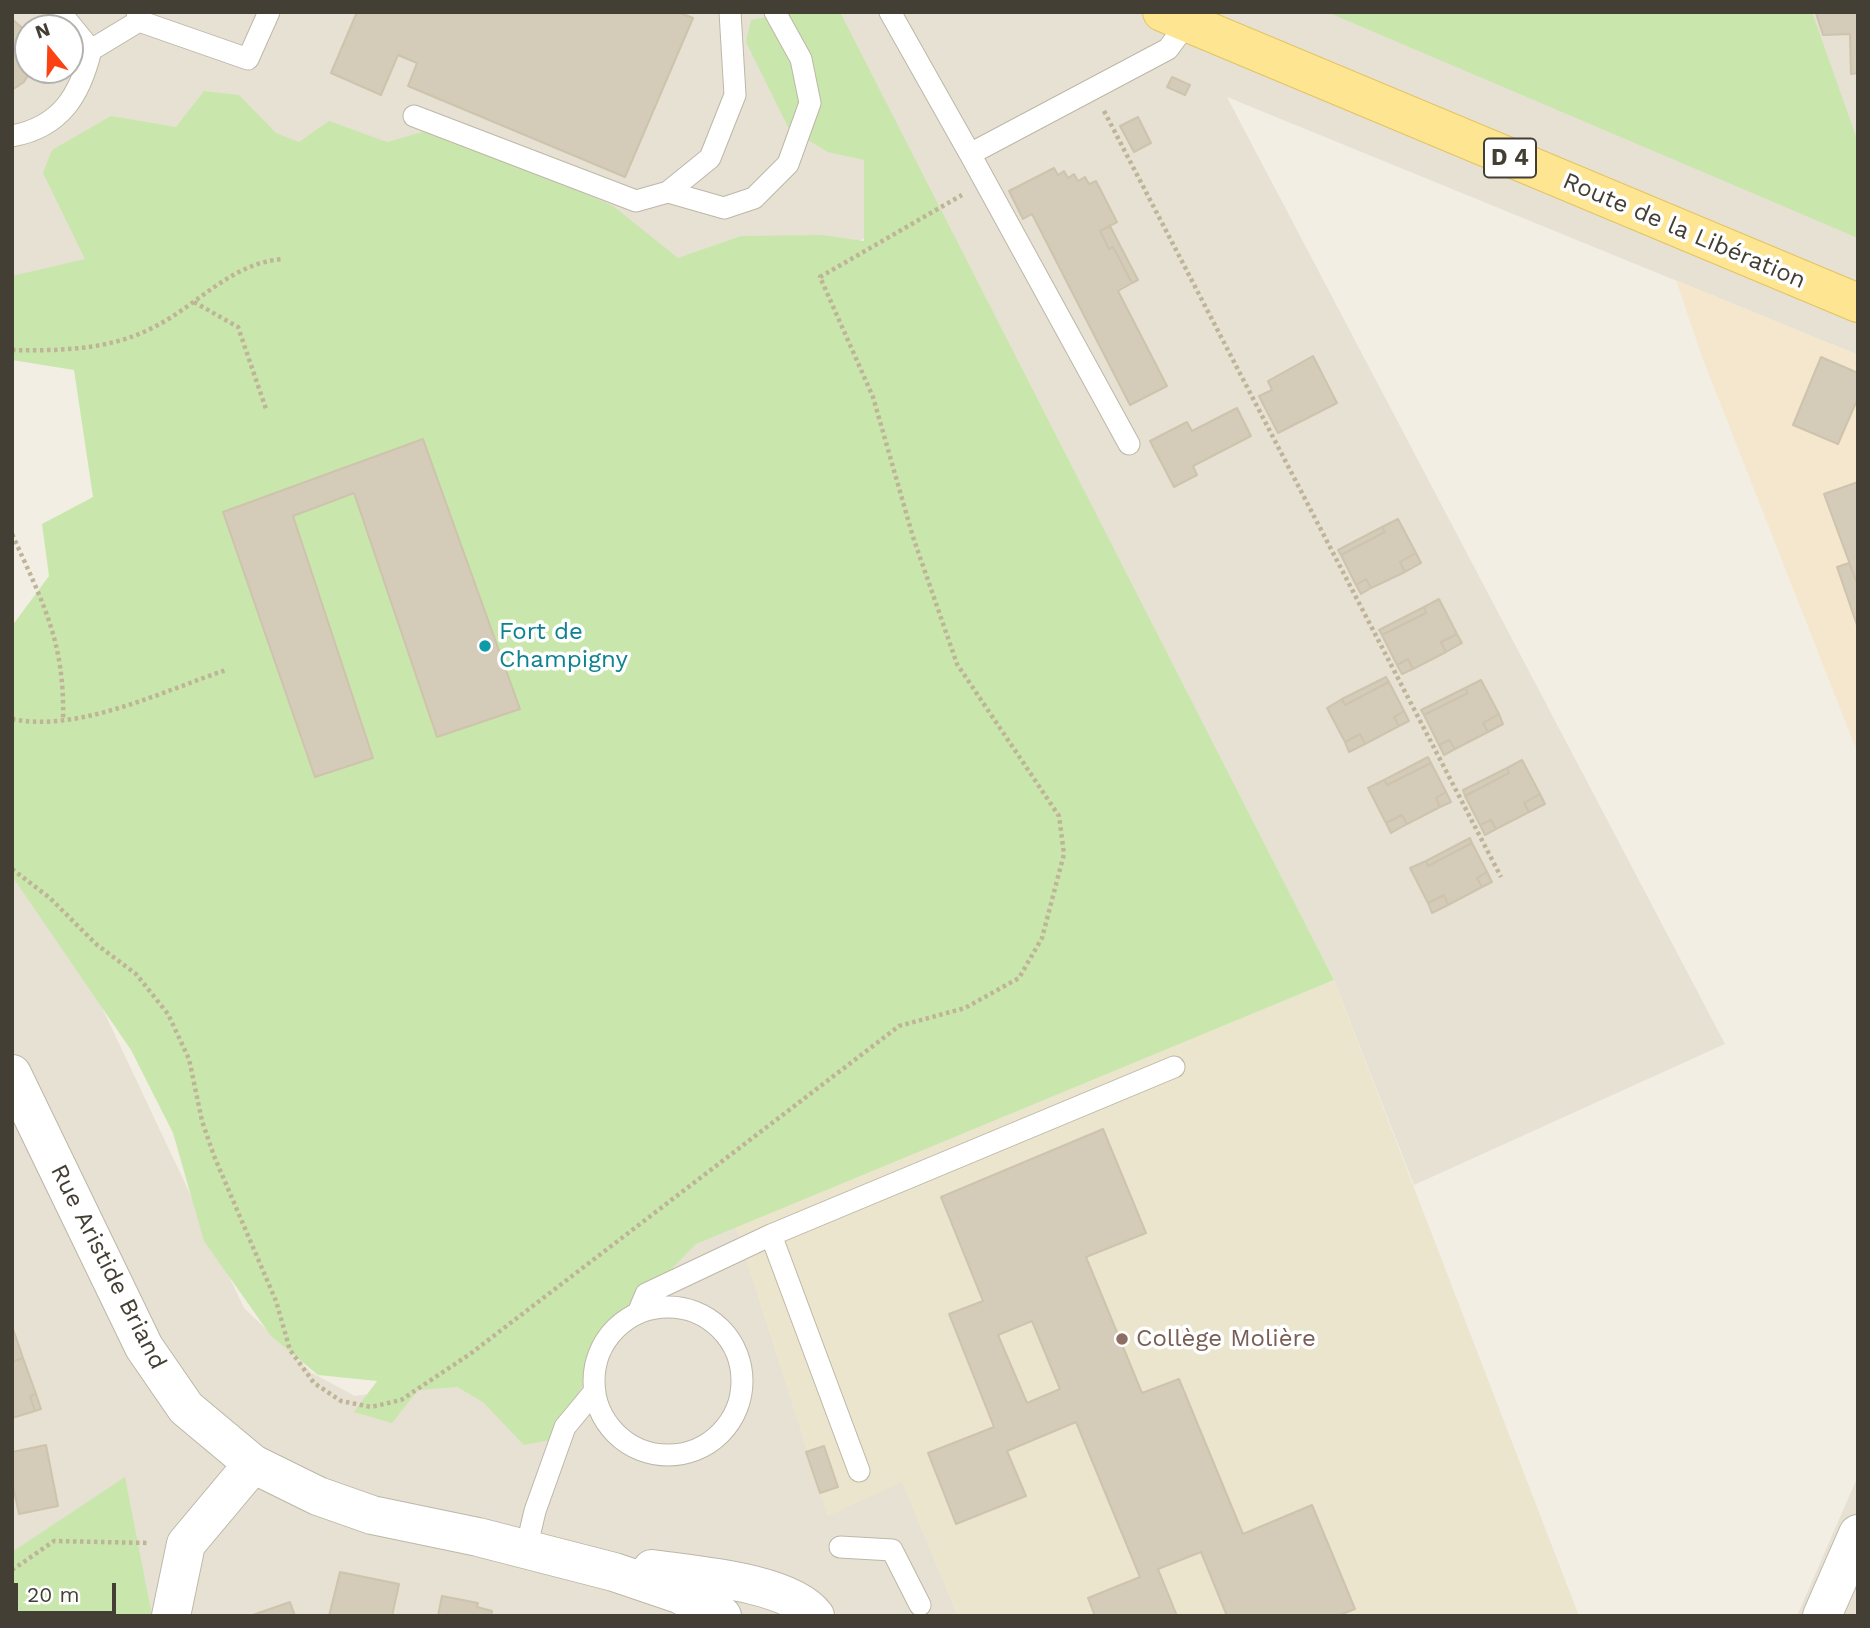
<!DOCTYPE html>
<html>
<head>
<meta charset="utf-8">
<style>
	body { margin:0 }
	#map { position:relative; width:1870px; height:1628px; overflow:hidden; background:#f2eee4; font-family:"Work Sans",sans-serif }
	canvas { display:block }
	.frame { position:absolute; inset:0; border:14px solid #443f34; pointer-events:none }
	.north { position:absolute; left:14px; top:14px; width:70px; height:70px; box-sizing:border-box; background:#fff; border:2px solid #b4b2ae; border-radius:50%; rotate:341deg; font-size:19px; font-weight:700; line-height:28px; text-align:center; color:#443f34 }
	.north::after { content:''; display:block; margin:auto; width:24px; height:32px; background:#fa4213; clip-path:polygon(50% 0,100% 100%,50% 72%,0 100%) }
	.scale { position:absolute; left:14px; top:1583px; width:102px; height:32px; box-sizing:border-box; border:4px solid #443f34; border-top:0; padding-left:9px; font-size:21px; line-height:24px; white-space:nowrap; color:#443f34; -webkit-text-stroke:5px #fff; paint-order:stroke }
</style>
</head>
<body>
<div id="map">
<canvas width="1870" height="1628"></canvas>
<div class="frame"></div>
<div class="north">N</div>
<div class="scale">20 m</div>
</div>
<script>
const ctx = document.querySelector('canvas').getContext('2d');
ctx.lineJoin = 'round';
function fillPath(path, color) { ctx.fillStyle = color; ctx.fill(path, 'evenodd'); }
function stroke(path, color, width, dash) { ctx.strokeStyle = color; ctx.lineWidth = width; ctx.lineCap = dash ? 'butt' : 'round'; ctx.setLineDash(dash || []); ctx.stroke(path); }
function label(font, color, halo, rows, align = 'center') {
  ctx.font = font + ' "Work Sans",sans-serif'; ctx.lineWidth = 7; ctx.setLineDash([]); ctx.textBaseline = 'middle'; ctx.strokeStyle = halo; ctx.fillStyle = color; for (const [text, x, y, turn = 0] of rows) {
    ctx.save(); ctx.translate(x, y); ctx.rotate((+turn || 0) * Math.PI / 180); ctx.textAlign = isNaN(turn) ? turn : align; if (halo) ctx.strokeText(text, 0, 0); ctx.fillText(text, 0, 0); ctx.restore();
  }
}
fillPath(new Path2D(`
	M 12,12 L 1858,12 L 1858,355 L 1227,97 L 1725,1044 L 1414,1185 L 1334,980 L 936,202 L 748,297 L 12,294 ZM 28,28 L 70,28 L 70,70 L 28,70 Z
	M 12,809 L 72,944 L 244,1308 L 312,1373 L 355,1396 L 403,1389 L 685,1183 L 736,1226 L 828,1515 L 902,1481 L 958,1616 L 12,1616 Z
	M 1858,1476 L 1858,1616 L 1797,1616 Z`), '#e6e1d2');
fillPath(new Path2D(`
	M 1676,280 L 1858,355 L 1858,754 L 1702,357 Z`), '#f5e7ce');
fillPath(new Path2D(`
	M 1334,980 L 1579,1616 L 958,1616 L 902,1482 L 828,1516 L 736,1227 Z`), '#ebe5ce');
fillPath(new Path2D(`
	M 794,12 L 840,12 L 1334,980 L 696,1244 L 625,1316 L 550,1440 L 524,1445 L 483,1402 L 457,1387 L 418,1390 L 392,1423 L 354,1412 L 377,1381 L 318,1375 L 271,1336 L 204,1241 L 173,1133 L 131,1050 L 12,876 L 12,626 L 49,576 L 42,524 L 93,497 L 74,370 L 12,360 L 12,276 L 85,259 L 43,173 L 52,150 L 111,116 L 176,127 L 204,91 L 239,95 L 276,133 L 299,142 L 329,121 L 387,142 L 437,128 L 613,206 L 678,258 L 741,236 L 822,235 L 864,241 L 864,160 L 828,152 L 789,129 L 746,42 L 751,20 Z
	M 1327,12 L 1812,12 L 1858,142 L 1858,238 Z
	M 125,1477 L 152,1616 L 12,1616 L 12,1552 Z`), '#c9e7ac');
const building = new Path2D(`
	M 357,12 L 678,12 L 693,18 L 625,177 L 408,86 L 417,63 L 398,55 L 381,95 L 331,73 Z
	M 1858,12 L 1858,73 L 1851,74 L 1850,34 L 1823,35 L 1816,13 Z
	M 12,19 L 28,33 L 28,70 L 31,70 L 24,82 L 12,90 Z
	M 1172,77 L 1190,85 L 1185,95 L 1167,87 Z
	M 1138,117 L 1151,143 L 1134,152 L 1120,126 Z
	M 1054,168 L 1058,175 L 1064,171 L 1068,178 L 1074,174 L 1078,181 L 1085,177 L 1089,184 L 1096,181 L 1117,222 L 1100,231 L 1109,249 L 1113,247 L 1132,283 L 1118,291 L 1167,386 L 1130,405 L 1032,214 L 1023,219 L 1009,191 Z
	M 1110,226 L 1138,280 L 1132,283 L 1113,247 L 1109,249 L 1100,231 Z
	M 1313,356 L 1337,403 L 1278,433 L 1259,396 L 1272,390 L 1268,381 Z
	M 1821,357 L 1858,373 L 1858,398 L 1838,444 L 1793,425 Z
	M 1237,408 L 1251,436 L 1193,466 L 1197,475 L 1174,487 L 1150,441 L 1187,422 L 1192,431 Z
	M 423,439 L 520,709 L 437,737 L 354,493 L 293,516 L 373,758 L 315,777 L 223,512 Z
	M 1858,482 L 1858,586 L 1824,494 Z
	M 1398,519 L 1416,553 L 1400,562 L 1405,572 L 1371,588 L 1366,579 L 1356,585 L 1341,555 L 1385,532 L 1382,527 Z
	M 1382,527 L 1385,532 L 1341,555 L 1338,550 Z
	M 1416,553 L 1421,563 L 1405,572 L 1400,562 Z
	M 1849,563 L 1858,586 L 1858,628 L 1837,567 Z
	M 1366,579 L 1371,588 L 1361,594 L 1356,585 Z
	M 1439,599 L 1457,634 L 1441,642 L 1446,652 L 1413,669 L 1408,659 L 1397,665 L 1382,635 L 1426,613 L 1424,607 Z
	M 1424,607 L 1426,613 L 1382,635 L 1379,630 Z
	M 1457,634 L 1462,643 L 1446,652 L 1441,642 Z
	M 1408,659 L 1413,669 L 1402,674 L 1397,665 Z
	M 1386,677 L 1389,682 L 1345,705 L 1342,699 Z
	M 1481,680 L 1499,714 L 1483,723 L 1488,732 L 1455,749 L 1449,740 L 1439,745 L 1424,715 L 1468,693 L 1465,688 Z
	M 1389,682 L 1404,711 L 1394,717 L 1399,726 L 1365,744 L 1360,734 L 1345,742 L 1327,708 L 1342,699 L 1345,705 Z
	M 1465,688 L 1468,693 L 1424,715 L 1421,710 Z
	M 1404,711 L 1409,721 L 1399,726 L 1394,717 Z
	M 1499,714 L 1503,724 L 1488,732 L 1483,723 Z
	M 1360,734 L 1365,744 L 1349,752 L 1345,742 Z
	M 1449,740 L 1455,749 L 1444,755 L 1439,745 Z
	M 1428,757 L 1431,763 L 1387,785 L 1384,780 Z
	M 1522,760 L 1540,794 L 1524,803 L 1529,812 L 1496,829 L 1491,820 L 1480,825 L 1465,796 L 1509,773 L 1507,768 Z
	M 1431,763 L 1446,792 L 1436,798 L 1440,807 L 1407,824 L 1402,815 L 1386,823 L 1368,788 L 1384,780 L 1387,785 Z
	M 1507,768 L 1509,773 L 1465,796 L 1463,790 Z
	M 1446,792 L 1451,802 L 1440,807 L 1436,798 Z
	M 1540,794 L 1545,804 L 1529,812 L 1524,803 Z
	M 1402,815 L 1407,824 L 1391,833 L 1386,823 Z
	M 1491,820 L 1496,829 L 1485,835 L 1480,825 Z
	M 1470,838 L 1472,843 L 1428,866 L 1426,861 Z
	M 1472,843 L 1487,872 L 1477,878 L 1482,887 L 1448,905 L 1444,895 L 1428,903 L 1410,868 L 1426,861 L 1428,866 Z
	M 1487,872 L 1492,882 L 1482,887 L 1477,878 Z
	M 1444,895 L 1448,905 L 1432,913 L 1428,903 Z
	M 1103,1129 L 1146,1233 L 1086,1257 L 1142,1393 L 1179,1379 L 1243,1534 L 1312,1505 L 1355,1609 L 1337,1616 L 1227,1616 L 1201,1552 L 1158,1569 L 1177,1616 L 1095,1616 L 1088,1598 L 1140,1577 L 1076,1422 L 1007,1451 L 1026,1496 L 956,1524 L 928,1453 L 994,1427 L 949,1314 L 983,1301 L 941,1197 ZM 1032,1321 L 1060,1389 L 1027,1403 L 998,1335 Z
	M 12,1326 L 23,1358 L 12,1362 Z
	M 23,1358 L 36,1394 L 30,1396 L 35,1411 L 12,1418 L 12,1362 Z
	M 36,1394 L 41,1409 L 35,1411 L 30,1396 Z
	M 46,1445 L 58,1506 L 19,1514 L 12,1481 L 12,1452 Z
	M 824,1446 L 838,1487 L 820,1493 L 806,1452 Z
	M 340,1572 L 399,1584 L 392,1616 L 329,1616 Z
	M 442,1596 L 478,1603 L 477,1607 L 492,1611 L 491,1616 L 438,1616 Z
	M 290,1602 L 295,1616 L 250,1616 Z`);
fillPath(building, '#d4cbb9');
stroke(building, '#cec3ad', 2);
const service = new Path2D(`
	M 60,12 L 91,50 L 139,21 L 137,12
	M 890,12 L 970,154 L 1168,49 L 1187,23
	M 139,21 L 248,59 L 269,12
	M 414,116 L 636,201 L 668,192 L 710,158 L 735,95 L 730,12
	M 12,136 C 61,127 80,95 91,50
	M 970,154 L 1129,444
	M 668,192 L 724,208 L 754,198 L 788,164 L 810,103 L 801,59 L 775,12
	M594 1381a74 74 0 1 1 148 0a74 74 0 1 1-148 0Z
	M 638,1313 L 646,1294 L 771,1235
	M 859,1471 L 771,1235 L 1174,1067
	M 840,1547 L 892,1550 L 920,1605
	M 526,1549 L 535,1511 L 565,1427 L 594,1392`);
const minor = new Path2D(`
	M 171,1616 L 186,1544 L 253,1464`);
const tertiary = new Path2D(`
	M 12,1074 L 144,1347 L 186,1408 L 253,1464 L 318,1496 L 372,1515 L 478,1537 L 614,1572 L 679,1594 L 722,1616
	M 652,1569 C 694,1575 789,1582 815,1616
	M 1822,1616 L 1858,1534`);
const primary = new Path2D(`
	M 1162,12 L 1858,303`);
stroke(service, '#bdb7a7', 23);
stroke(minor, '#bdb7a7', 40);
stroke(tertiary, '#bdb7a7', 40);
stroke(primary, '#e3c361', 40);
stroke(new Path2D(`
	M 1104,111 L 1501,877
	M 194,302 L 238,327 L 266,409
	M 12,350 C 58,351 108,350 150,329 C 197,307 228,264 282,259
	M 12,534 C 43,603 65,642 63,720
	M 12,719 C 78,733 163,691 226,670
	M 12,869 L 50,898 L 96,944 L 136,974 L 168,1014 L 189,1059 L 202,1121 L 214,1156 L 276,1301 L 290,1350 L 314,1383 L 341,1401 L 371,1407 L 401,1400 L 470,1354 L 899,1026 L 965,1008 L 1019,978 L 1042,938 L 1064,854 L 1059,816 L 957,664 L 913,537 L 873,397 L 820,277 L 962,195
	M 12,1570 L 54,1541 L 149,1543`), '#bfb398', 4.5, [3.5, 3.5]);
stroke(service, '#fff', 21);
stroke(minor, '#fff', 38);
stroke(tertiary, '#fff', 38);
stroke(primary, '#fee591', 38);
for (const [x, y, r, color] of [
	[485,646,7,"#0f9aa8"],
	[1122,1339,7,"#8d6e63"]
]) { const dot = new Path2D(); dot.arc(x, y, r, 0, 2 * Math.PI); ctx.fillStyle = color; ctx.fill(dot); stroke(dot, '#fff', 2.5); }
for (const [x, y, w] of [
	[1510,158,52]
]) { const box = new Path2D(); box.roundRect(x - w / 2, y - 19.5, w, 39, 5); ctx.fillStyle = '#fff'; ctx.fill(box); stroke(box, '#443f34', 2); }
label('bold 23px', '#443f34', null, [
	["D 4",1510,158]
]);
label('24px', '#443f34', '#fff', [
	["Route de la Libération",1684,231,23],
	["Rue Aristide Briand",108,1267,63]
]);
label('24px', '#0d838f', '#fff', [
	["Fort de",499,632],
	["Champigny",499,660]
], 'left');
label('24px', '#785e54', '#fff', [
	["Collège Molière",1136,1339]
], 'left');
</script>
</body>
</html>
